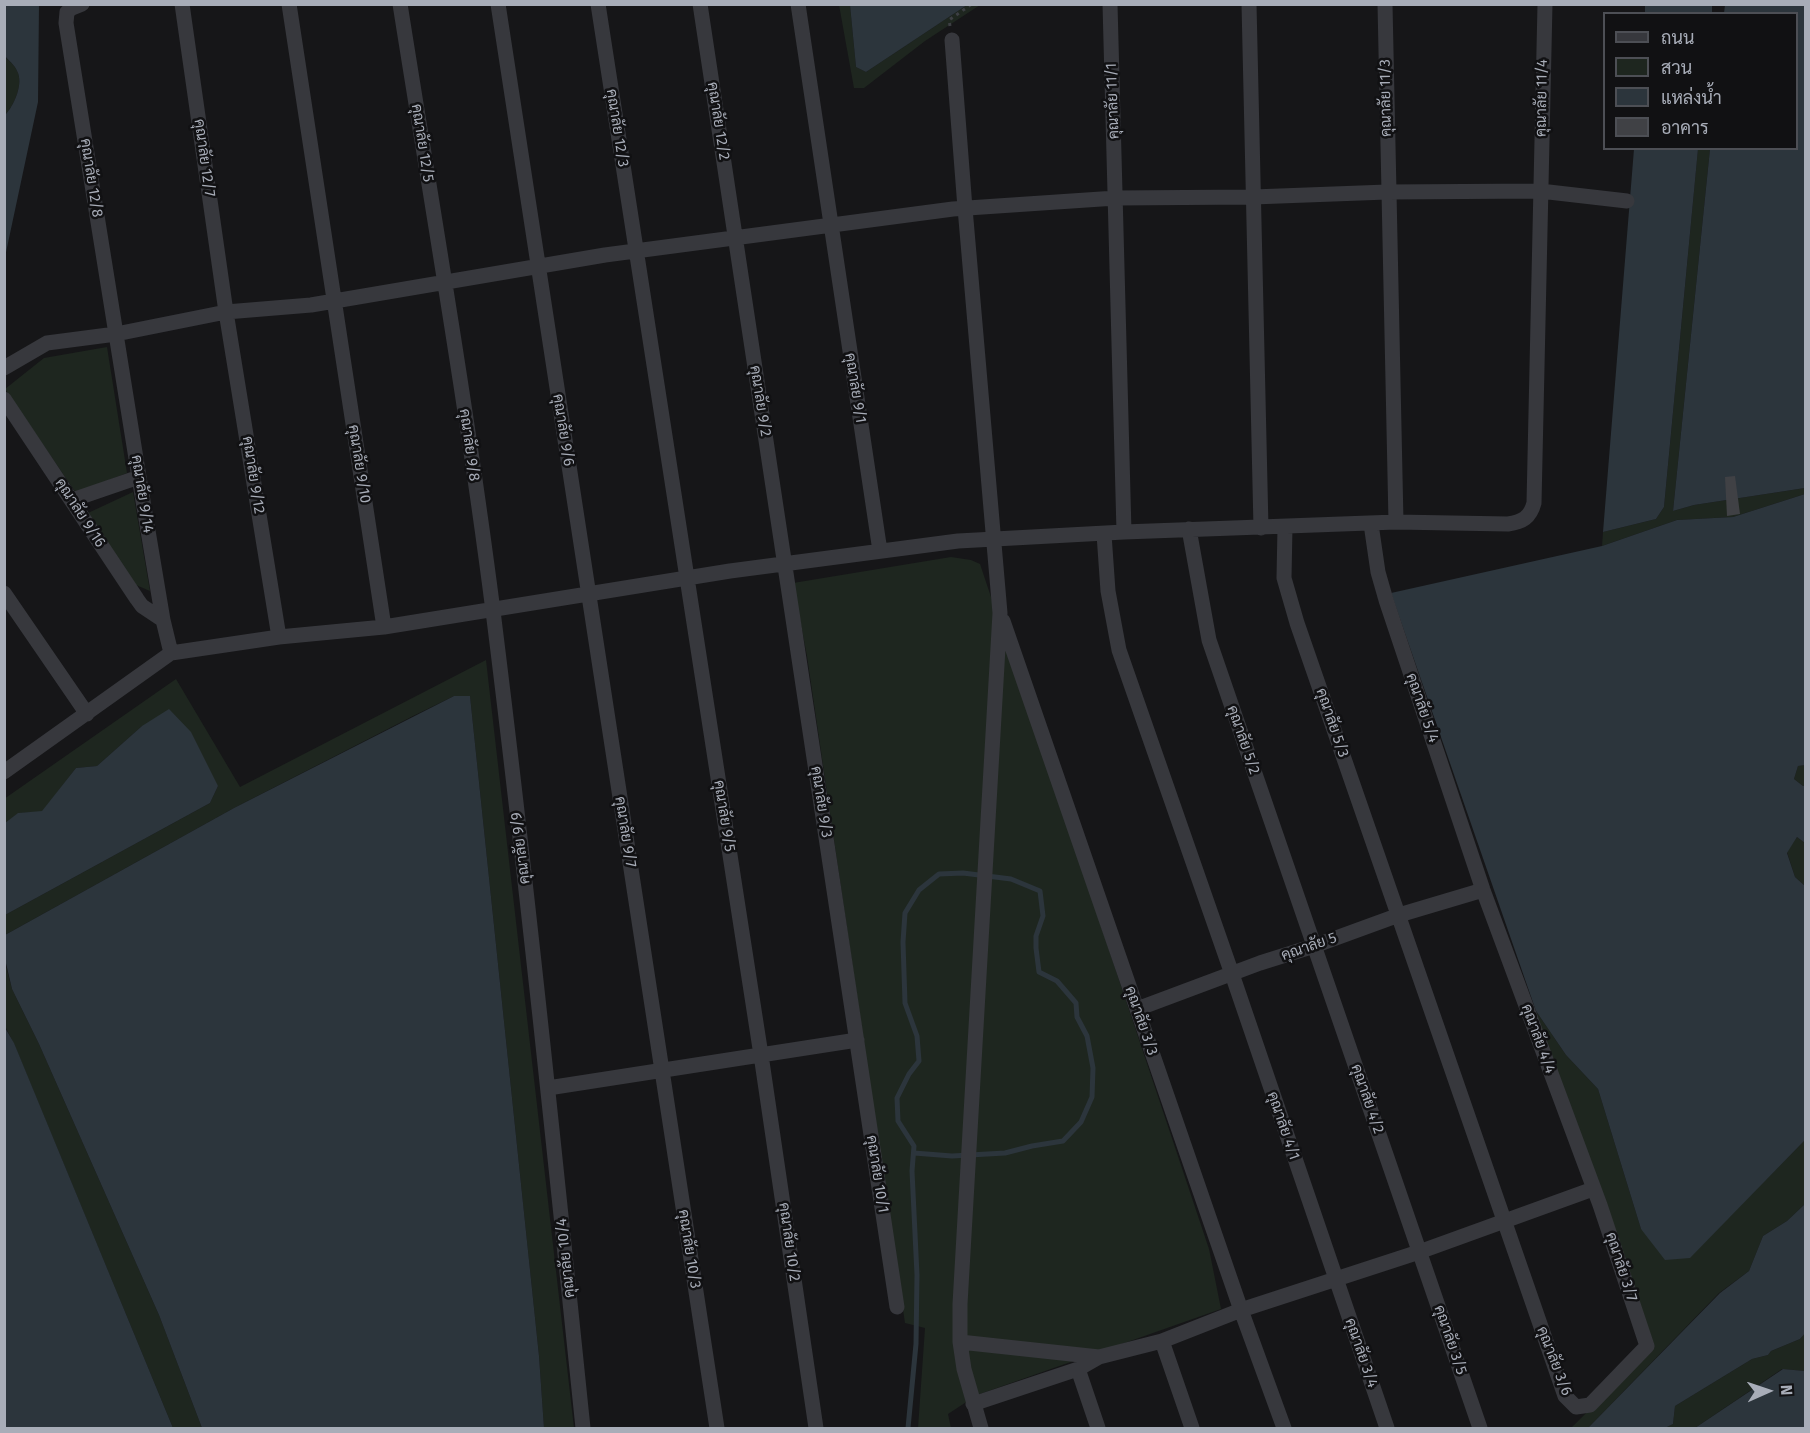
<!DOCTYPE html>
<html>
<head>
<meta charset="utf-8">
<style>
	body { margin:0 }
	#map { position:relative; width:1810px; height:1433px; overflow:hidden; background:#161618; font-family:"Fira Sans",Sarabun,sans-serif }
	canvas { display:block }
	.frame { position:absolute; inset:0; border:6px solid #a8adb8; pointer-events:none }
	.legend { position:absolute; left:1603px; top:12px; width:195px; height:138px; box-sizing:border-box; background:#111113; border:2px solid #4d4f55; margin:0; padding:8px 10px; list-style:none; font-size:18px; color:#a8adb8 }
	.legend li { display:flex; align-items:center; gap:12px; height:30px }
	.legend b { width:30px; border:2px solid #4d4f55 }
	.north { position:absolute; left:1738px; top:1361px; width:60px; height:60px; -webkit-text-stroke:4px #111113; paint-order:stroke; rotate:87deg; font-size:16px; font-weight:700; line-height:24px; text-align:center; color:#a8adb8 }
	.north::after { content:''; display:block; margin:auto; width:21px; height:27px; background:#a8adb8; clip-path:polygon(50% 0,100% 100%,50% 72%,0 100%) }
</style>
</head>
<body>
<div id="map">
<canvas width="1810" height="1433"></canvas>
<div class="frame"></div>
<ul class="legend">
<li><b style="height:8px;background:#37383d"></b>ถนน</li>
<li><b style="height:16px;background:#1e261f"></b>สวน</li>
<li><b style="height:16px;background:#2c353c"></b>แหล่งน้ำ</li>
<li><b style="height:16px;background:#404145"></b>อาคาร</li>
</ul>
<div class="north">N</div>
</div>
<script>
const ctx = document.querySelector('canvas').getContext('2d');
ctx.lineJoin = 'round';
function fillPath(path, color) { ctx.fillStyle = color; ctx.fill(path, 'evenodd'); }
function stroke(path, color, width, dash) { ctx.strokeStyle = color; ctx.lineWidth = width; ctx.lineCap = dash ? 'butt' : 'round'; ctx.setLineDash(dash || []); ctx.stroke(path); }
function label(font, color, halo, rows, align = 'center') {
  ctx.font = font + ' "Fira Sans",Sarabun,sans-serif'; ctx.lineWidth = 5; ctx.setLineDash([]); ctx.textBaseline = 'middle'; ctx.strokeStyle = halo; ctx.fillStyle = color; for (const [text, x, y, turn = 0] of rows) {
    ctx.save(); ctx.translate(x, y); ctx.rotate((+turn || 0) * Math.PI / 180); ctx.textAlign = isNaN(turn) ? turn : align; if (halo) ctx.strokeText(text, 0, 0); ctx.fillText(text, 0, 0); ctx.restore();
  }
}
fillPath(new Path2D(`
	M 839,5 L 850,5 L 856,67 L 866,72 L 967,5 L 980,5 L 925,41 L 864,88 L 854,88 Z
	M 4,56 C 8,60 15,65 17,71 C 24,83 14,106 5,115 Z
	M 1698,149 L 1710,149 L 1673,511 L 1694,505 L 1805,488 L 1805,494 L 1733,517 L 1677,520 L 1602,546 L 1603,532 L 1656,519 L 1664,507 Z
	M 107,347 L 127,473 L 76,493 L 5,389 L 44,358 Z
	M 133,492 L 150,591 L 136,585 L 88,513 Z
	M 951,557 L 971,560 L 980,564 L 1209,1249 L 1221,1309 L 977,1395 L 948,1414 L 951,1428 L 918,1428 L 925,1328 L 905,1323 L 807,656 L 793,583 Z
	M 486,660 L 574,1428 L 544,1428 L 539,1356 L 470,696 L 454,696 L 413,716 L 234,808 L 5,935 L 5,915 L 210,803 L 218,786 L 142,726 L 97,766 L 76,768 L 42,812 L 19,813 L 5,823 L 4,799 L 176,679 L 240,787 Z
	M 1805,765 L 1805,786 L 1803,786 L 1794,779 L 1798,766 Z
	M 1797,837 L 1805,843 L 1805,886 L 1795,877 L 1787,852 Z
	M 4,959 L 12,989 L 39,1044 L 159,1315 L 202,1428 L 173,1428 L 14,1044 L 5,1026 Z
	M 1536,1011 L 1566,1055 L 1598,1089 L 1641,1229 L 1690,1257 L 1805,1140 L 1805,1204 L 1787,1221 L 1763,1236 L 1749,1271 L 1719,1293 L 1588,1428 L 1571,1428 L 1652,1348 Z
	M 1805,1332 L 1805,1371 L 1782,1369 L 1695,1428 L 1665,1428 L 1673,1424 L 1675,1406 L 1752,1359 L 1768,1355 L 1771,1351 L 1800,1339 Z`), '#1e261f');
fillPath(new Path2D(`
	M 5,4 L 39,5 L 38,102 L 5,257 L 5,115 C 14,106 24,83 17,71 C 15,65 8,60 5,56 Z
	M 850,5 L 850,4 L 967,5 L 866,72 L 856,67 Z
	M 1645,5 L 1645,4 L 1712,5 L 1712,13 L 1645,13 Z
	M 1725,5 L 1805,5 L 1805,488 L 1694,505 L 1673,511 L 1710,149 L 1796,148 L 1796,14 L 1724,13 Z
	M 1634,149 L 1698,149 L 1664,507 L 1656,519 L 1603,532 Z
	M 1805,494 L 1806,765 L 1798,766 L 1794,779 L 1803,786 L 1805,786 L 1805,843 L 1797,837 L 1787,853 L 1795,877 L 1805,886 L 1805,1140 L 1690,1258 L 1665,1260 L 1641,1229 L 1598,1089 L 1566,1055 L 1536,1011 L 1391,593 L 1602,546 L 1677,520 L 1733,517 Z
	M 454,696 L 470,696 L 539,1356 L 544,1428 L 202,1428 L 159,1315 L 39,1044 L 12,989 L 5,959 L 5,935 L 234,808 Z
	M 169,709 L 191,732 L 218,786 L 210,803 L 5,915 L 5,823 L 18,813 L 42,811 L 76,768 L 97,766 L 142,726 Z
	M 4,1026 L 14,1043 L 173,1428 L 5,1428 Z
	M 1805,1204 L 1806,1332 L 1800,1339 L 1771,1351 L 1768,1355 L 1752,1359 L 1675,1406 L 1673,1424 L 1665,1428 L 1588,1428 L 1720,1293 L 1749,1271 L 1763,1236 L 1787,1221 Z
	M 1783,1369 L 1805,1371 L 1805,1428 L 1695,1428 Z`), '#2c353c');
stroke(new Path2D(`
	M 908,1428 L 916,1344 L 917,1275 L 912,1171 L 914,1146 L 898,1121 L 897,1098 L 909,1074 L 919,1061 L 917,1036 L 905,1003 L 903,942 L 905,913 L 919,890 L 939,874 L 963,873 L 1011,879 L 1040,891 L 1043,916 L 1036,936 L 1036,948 L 1039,972 L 1057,981 L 1076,1003 L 1077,1017 L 1087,1036 L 1093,1068 L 1092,1097 L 1081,1122 L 1063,1141 L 1032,1146 L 1005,1153 L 952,1156 L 914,1153`), '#2c353c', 5);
fillPath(new Path2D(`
	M 1735,476 L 1740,514 L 1727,516 L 1725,477 Z`), '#404145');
stroke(new Path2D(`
	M 950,26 L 949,20 L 972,4`), '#3d3f44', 3, [3, 4.5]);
stroke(new Path2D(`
	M 82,4 L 72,8 L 67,12 L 66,23 L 139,477 L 163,620 L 171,653
	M 182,4 L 226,312 L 279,637
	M 289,4 L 384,627
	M 400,4 C 432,206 467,408 493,611 C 527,883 555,1156 583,1428
	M 498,4 L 717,1428
	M 598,4 L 761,1055 L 816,1428
	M 700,4 L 897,1307
	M 798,4 L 880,551
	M 1110,4 L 1124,532
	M 1249,4 L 1261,528
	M 1385,4 L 1396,522
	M 952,40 L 965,208 L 1000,613 L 960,1304 L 960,1342 L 964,1369 L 981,1428
	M 4,368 L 47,343 L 116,334 L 226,312 L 311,305 L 605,255 L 953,209 L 1116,198 L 1253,197 L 1387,192 L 1540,191 L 1627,201
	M 4,399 L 137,599 L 142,606 L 163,620
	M 72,500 L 139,477
	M 1285,527 L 1284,578 L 1297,623 L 1565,1396 L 1576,1407 L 1590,1405 L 1647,1346 L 1600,1205 L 1483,890 L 1386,600 L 1378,572 L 1371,524
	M 1189,529 L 1209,640 L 1480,1428
	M 1104,534 L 1108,591 L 1119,650 L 1232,974 L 1387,1428
	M 4,593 L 87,714
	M 1003,621 L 1241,1310 L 1284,1428
	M 4,772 L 171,653 L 279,637 L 384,627 L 730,571 L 958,541 L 1124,532 L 1396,522 L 1508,524 C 1522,522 1530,518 1534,503 L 1545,4
	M 1137,1009 L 1260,963 L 1314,946 L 1399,915 L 1483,890
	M 548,1088 L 857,1040
	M 1162,1341 L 1192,1428
	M 960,1342 L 1099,1357
	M 1078,1369 L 1098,1428
	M 973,1404 L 1078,1369 L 1099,1357 L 1162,1341 L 1241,1310 L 1419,1252 L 1593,1189`), '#37383d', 15);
label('15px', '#a8adb8', '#111113', [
	["คุณาลัย 11/3",1386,98,-91],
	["คุณาลัย 11/4",1542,98,-89],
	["คุณาลัย 11/1",1113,101,-92],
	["คุณาลัย 12/2",718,121,81],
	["คุณาลัย 12/3",617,128,81],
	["คุณาลัย 12/5",422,143,81],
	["คุณาลัย 12/7",204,158,82],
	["คุณาลัย 12/8",91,178,81],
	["คุณาลัย 9/1",855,388,81],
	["คุณาลัย 9/2",760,401,81],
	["คุณาลัย 9/6",563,430,81],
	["คุณาลัย 9/8",469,445,82],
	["คุณาลัย 9/10",359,464,81],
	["คุณาลัย 9/12",253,475,81],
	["คุณาลัย 9/14",142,494,81],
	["คุณาลัย 9/16",80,513,57],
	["คุณาลัย 5/4",1422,708,71],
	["คุณาลัย 5/3",1332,723,71],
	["คุณาลัย 5/2",1243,740,71],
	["คุณาลัย 9/3",821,802,81],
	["คุณาลัย 9/5",724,816,81],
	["คุณาลัย 9/7",625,832,81],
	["คุณาลัย 9/9",521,848,-97],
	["คุณาลัย 5",1309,947,-19],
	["คุณาลัย 3/3",1141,1021,71],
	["คุณาลัย 4/4",1538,1039,70],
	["คุณาลัย 4/2",1367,1099,71],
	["คุณาลัย 4/1",1283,1126,71],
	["คุณาลัย 10/1",877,1174,81],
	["คุณาลัย 10/2",789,1242,82],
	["คุณาลัย 10/3",689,1249,81],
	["คุณาลัย 10/4",566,1258,-96],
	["คุณาลัย 3/7",1621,1267,72],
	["คุณาลัย 3/5",1450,1340,71],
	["คุณาลัย 3/4",1361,1353,71],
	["คุณาลัย 3/6",1554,1361,69]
]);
</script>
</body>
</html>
